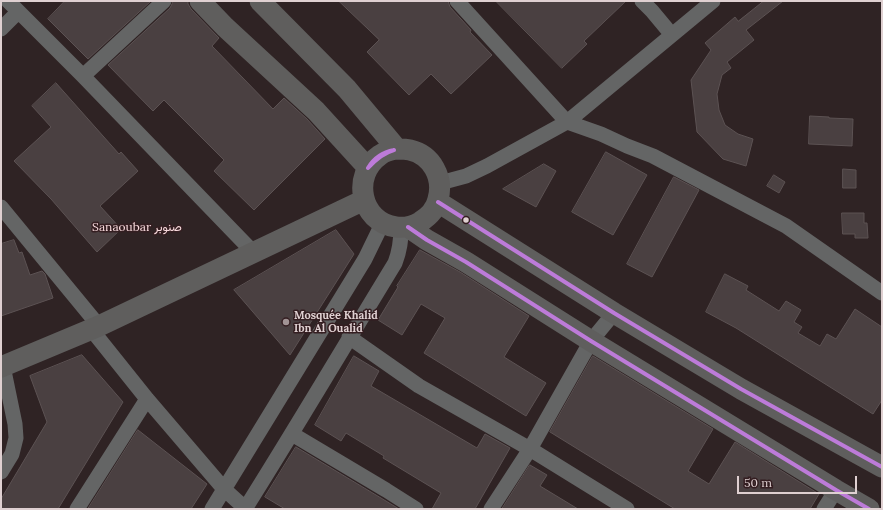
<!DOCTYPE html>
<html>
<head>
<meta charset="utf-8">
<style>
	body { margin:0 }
	#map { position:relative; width:883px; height:510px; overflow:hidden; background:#2f2324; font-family:Lora,serif }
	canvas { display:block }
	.frame { position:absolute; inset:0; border:2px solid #dfd0d1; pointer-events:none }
	.scale { position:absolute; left:737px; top:476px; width:120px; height:18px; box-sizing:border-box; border:2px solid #dfd0d1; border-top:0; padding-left:5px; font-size:12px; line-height:14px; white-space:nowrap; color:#dfd0d1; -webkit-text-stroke:3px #341e21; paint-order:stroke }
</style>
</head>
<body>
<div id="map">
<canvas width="883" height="510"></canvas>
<div class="frame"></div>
<div class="scale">50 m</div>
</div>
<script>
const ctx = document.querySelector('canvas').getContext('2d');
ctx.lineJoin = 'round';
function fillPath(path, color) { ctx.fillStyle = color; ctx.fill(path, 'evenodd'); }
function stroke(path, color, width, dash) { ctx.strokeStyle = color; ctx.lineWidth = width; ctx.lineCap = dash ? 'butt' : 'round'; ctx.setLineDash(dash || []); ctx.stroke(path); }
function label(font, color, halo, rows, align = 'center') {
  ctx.font = font + ' Lora,Vazirmatn,serif'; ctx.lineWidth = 3; ctx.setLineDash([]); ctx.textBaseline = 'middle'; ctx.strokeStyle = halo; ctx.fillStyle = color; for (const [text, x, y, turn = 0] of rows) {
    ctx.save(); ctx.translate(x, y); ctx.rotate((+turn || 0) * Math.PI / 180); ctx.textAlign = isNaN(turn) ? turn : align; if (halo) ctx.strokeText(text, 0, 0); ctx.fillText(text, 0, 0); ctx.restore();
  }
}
const building = new Path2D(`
	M 65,1 L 151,1 L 88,59 L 48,19 Z
	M 173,1 L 188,1 L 188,4 L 191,9 L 219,38 L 212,46 L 273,109 L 284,98 L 307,119 L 325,139 L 254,210 L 214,171 L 224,160 L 164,100 L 153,111 L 108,65 L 170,8 L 172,4 Z
	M 339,1 L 448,1 L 450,7 L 471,30 L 470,32 L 492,55 L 451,94 L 431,74 L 409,95 L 367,52 L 379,40 Z
	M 496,1 L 626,1 L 584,41 L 587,44 L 562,68 Z
	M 764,1 L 783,1 L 746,30 L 754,40 L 727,62 L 731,68 L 722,75 L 717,94 L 719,110 L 725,125 L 738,134 L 753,139 L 746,166 L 723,159 L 697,132 L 691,80 L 711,50 L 705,43 L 735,17 L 738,21 Z
	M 56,83 L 119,154 L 121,152 L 138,171 L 100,206 L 121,229 L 97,252 L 51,199 L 14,161 L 51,127 L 32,106 Z
	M 810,116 L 829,117 L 829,118 L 853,119 L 852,146 L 809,144 Z
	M 606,152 L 647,175 L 613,235 L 572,212 Z
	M 544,164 L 556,171 L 536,207 L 503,189 Z
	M 843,169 L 856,170 L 856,188 L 843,188 Z
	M 774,175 L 785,182 L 779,193 L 767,186 Z
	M 674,177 L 699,190 L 652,277 L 627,264 Z
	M 842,213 L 864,213 L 864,223 L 867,223 L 868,238 L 855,238 L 855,234 L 843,234 Z
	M 336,230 L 354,254 L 290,355 L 234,290 Z
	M 14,240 L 19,253 L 22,252 L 30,275 L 42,271 L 45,274 L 53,298 L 1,316 L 1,244 Z
	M 420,250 L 460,272 L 529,316 L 504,357 L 546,383 L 526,416 L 424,353 L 445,318 L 421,304 L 402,335 L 378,320 L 398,287 L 397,286 Z
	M 725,274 L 748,286 L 746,290 L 779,311 L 786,301 L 801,310 L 794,322 L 802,327 L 798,333 L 820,346 L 827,334 L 836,339 L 855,309 L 882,327 L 882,400 L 873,414 L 736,328 L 706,312 Z
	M 82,355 L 123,402 L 58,509 L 1,509 L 1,499 L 47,422 L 30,376 Z
	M 354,356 L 379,371 L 371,386 L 477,448 L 485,434 L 510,448 L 475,509 L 432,509 L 441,493 L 383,458 L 384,456 L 346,433 L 341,441 L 315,425 Z
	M 593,356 L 713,429 L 688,471 L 709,484 L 735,442 L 819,494 L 810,509 L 675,509 L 550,432 Z
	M 138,430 L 207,484 L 191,509 L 88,509 Z
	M 296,447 L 381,498 L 399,509 L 285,509 L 265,497 Z
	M 530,465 L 547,475 L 540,486 L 578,509 L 502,509 Z`);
fillPath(building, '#4a4041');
stroke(building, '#5c5253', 1);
stroke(new Path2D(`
	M 8,1 L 83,76 L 254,253
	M 457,1 L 567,122 L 601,134 L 627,146 L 653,156 L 786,226 L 882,293
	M 642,1 L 652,11 L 672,35
	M 1,29 L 18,12
	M 83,76 L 164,1
	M 440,183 L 466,176 L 487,166 L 567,122 L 713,1
	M 1,207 L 99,326
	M 91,329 L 147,399 L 224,489 L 246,509
	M 349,337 L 419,386 L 530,449 L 627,509
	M 292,434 L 386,490 L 416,509
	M 1,472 L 12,454 L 16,438 L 15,424 L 3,366
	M 77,509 L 147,399
	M 212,509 L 365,259 L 383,222
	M 245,509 C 296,428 345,345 395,263 C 400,250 401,241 401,227
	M 491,509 L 530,449 L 591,341 L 614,313
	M 824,509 L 836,490`), '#646565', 15);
stroke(new Path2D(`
	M 200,1 L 225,27 L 316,111 L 368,168
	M 260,1 L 347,89 L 397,149 C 401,149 406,149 410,150 C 432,155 444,178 438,199 C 436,209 428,217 420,222 C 413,226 404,228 396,227 C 360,222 351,175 380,155 C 385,151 391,150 397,149
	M 438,202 L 614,313 L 741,389 L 882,467
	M 408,227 L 427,240 L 466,262 L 591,341 L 836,490 L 869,509
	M 1,367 L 99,326 L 364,200`), '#5f5e5d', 21);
stroke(new Path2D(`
	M 368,168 C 374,158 383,152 394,150
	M 368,168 C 376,159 383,153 394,150
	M 438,202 L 614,313 L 741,389 L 882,467
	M 408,227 L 427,240 L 466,262 L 591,341 L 836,490 L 869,509`), '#bd7bd9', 4);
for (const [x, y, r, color] of [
	[466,220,3.5,"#dfd0d1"],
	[286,322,4,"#a19394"]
]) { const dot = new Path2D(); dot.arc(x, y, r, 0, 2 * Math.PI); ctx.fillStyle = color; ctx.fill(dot); stroke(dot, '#341e21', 1.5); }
label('bold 11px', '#dfd0d1', '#341e21', [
	["Mosquée Khalid",294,316],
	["Ibn Al Oualid",294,329]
], 'left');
label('12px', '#fadcdf', '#341e21', [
	["Sanaoubar صنوبر",137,228]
]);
</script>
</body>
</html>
